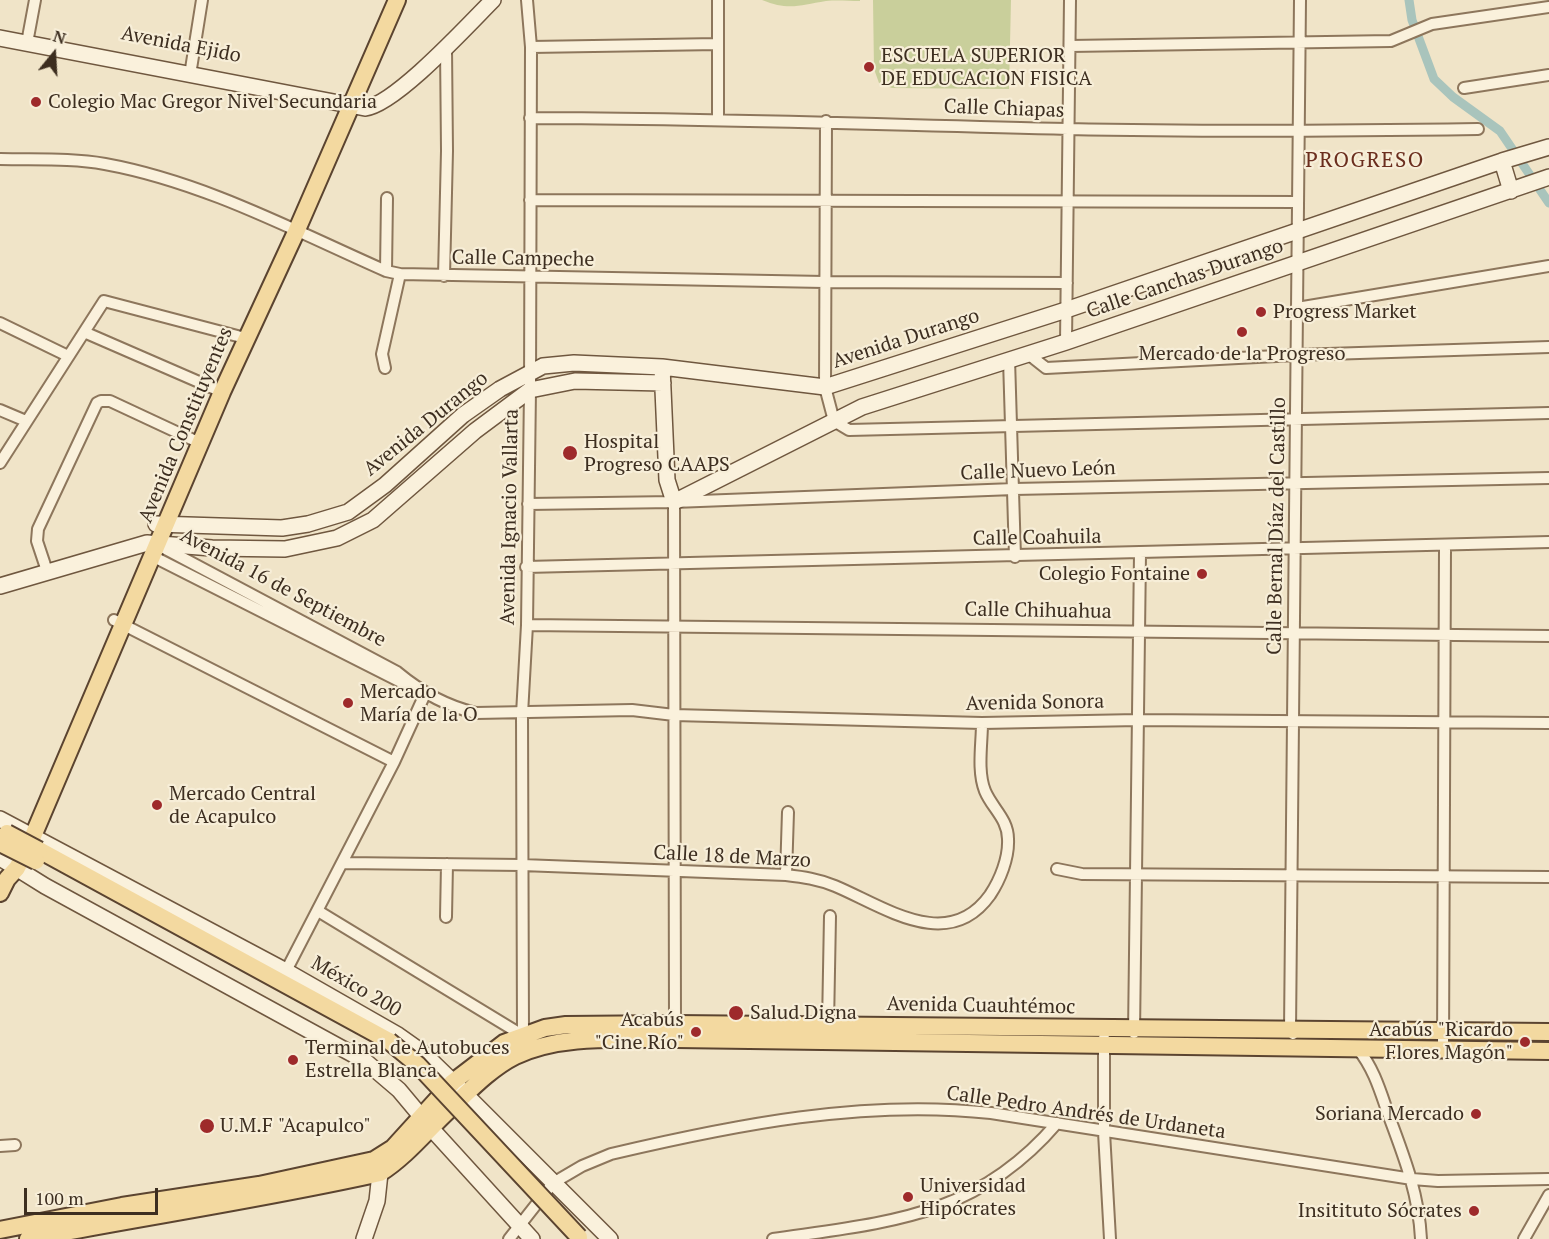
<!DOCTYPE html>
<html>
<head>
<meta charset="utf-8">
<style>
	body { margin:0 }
	#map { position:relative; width:1549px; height:1239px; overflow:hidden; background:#f0e4c8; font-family:"PT Serif",serif }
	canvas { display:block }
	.north { position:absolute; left:24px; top:24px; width:60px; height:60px; -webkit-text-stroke:4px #f7eed8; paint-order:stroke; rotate:18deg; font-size:16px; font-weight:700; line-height:24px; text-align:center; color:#3d2e20 }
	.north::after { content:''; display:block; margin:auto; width:21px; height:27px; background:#3d2e20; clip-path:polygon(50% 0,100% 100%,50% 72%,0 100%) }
	.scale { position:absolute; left:24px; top:1188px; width:134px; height:27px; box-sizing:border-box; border:3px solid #3d2e20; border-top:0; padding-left:8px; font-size:18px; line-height:21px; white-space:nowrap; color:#3d2e20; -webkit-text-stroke:4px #f7eed8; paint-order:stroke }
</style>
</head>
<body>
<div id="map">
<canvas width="1549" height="1239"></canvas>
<div class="north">N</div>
<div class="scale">100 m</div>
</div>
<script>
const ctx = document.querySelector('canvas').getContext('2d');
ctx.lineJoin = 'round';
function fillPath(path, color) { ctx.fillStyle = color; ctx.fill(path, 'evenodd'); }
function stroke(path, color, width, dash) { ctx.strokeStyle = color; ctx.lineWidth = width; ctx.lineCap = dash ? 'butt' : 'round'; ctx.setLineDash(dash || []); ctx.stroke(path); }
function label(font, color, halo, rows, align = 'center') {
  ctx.font = font + ' "PT Serif",serif'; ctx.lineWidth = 4.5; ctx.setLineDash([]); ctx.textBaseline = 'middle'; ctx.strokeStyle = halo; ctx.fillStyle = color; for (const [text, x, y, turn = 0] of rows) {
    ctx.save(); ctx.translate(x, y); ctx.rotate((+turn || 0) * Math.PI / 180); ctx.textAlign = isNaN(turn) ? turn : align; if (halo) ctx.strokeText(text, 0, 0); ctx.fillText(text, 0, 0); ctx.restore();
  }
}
fillPath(new Path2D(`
	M 762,0 L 860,0 L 860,1 C 849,1 837,0 826,1 C 800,5 789,11 762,0 Z
	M 873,0 L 1011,0 L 1009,89 L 892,88 L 879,83 L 874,69 Z`), '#c9cf9b');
stroke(new Path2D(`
	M 1409,0 L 1412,20 L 1434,79 L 1453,97 L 1500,131 L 1549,203`), '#a9c4bc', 9);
const street = new Path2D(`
	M 718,0 L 718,118
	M 27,43 L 35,0
	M 1070,46 L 1391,41 L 1432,24 L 1549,7
	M 531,47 L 718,44
	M 190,75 L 202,0
	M 1464,88 L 1549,75
	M 530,118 C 709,118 889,125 1068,129 C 1204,132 1341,131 1478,129
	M 826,121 L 825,387 L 834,421 L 849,430 L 1549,413
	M 0,159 C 35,160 71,158 105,164 C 204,182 295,231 386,271 L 400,274 L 824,282 L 1067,283
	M 530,200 L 1298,202
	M 386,271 L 387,198
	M 444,276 L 447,151 L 446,48
	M 1297,308 L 1549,266
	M 0,323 L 68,356
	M 84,332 L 222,392
	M 1066,342 L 1070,0
	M 1027,353 L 1046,368 L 1296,355 L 1549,347
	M 1009,359 L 1015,557
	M 385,368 L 382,354 L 400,274
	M 0,410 L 26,421
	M 0,463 L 104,301 L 245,338
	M 674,502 L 675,1024
	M 528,504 L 674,502 L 1014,489 L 1549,478
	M 162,547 L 397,672 C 421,692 445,706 476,713 L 632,710 L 674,715 L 982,723 L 1138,720 L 1549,723
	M 152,556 L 405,684
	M 526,567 L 1549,542
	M 47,571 L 37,541 L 38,529 L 97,403 L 101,401 L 110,401 L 200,443
	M 114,620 L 394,762
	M 527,625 L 1549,636
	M 343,863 L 522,865 L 786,875 C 803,877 818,879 835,886 C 883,906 948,954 990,895 C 1000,880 1009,858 1008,839 C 1008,819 992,808 985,791 C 977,771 982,744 982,723
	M 1057,869 L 1082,874 L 1549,877
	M 786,875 L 788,812
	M 318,911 L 522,1035
	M 446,917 L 447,864
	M 286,971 L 394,762 L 425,694
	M 828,1025 L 830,916
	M 1134,1033 L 1140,554
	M 523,1034 L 522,714 L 527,625 L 530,390 L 531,47 L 527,0
	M 1293,1034 L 1290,1030 L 1300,0
	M 1104,1038 L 1104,1132 L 1110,1239
	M 1358,1049 C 1375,1070 1381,1094 1390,1119 C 1405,1159 1419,1196 1421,1239
	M 1443,1050 L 1445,546
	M 0,1146 L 15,1145
	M 509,1239 L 553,1183 L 582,1166 L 611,1154 C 734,1125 864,1099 991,1113 L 1412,1179 L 1438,1181 L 1549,1179
	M 773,1239 C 888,1222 976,1218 1057,1123
	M 1524,1239 L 1549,1195`);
const secondary = new Path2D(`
	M 0,38 L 365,108 C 395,105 469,24 493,0
	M 1502,161 L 1511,191
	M 662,367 L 667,480 L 674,502 L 862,407 L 1066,342 L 1549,177
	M 156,524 L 282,528 L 308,524 L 348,512 L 385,485 L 463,415 L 500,389 L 543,366 L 574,363 L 662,367 L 825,387 L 1066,310 L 1502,161 L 1549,147
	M 0,586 L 147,543 L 212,548 L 285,549 L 337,538 L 373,520 L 475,431 L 530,390 L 575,381 L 663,383
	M 0,819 L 286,971 L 398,1035 L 422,1052 L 453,1082 L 610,1239
	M 0,858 L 45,886 L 365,1061 L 399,1090 L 430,1127 L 532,1239
	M 364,1239 L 377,1201 L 380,1173`);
const primary = new Path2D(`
	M 39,850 L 389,1041
	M 0,893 L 7,879 L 17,868 L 33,836 L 222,392 L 296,232 L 397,0
	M 0,1230 L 122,1206 L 259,1185 L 374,1160 L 393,1148 L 453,1082 L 504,1043 L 545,1028 L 566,1025 L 675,1024 L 1549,1032
	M 28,1239 C 146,1216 264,1199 380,1173 C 407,1156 428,1129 451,1108 C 470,1090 491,1068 515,1056 C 563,1033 624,1040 677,1039 L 1549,1051`);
stroke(street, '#8d765c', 14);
stroke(secondary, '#6f573f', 18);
stroke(primary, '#5b4430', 20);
stroke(street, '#faf1dc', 10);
stroke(secondary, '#faf1dc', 15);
stroke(primary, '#f3d9a0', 16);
const primaryBridge = new Path2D(`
	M 7,833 L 39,850
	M 2,844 L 36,861
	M 389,1041 L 418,1065 L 579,1237`);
stroke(primaryBridge, '#5b4430', 20, []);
stroke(primaryBridge, '#f3d9a0', 16);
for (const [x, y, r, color] of [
	[869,67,6,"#9e2a2b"],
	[36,102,6,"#9e2a2b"],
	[1261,312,6,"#9e2a2b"],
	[1242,332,6,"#9e2a2b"],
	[570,453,8,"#9e2a2b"],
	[1202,574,6,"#9e2a2b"],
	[348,703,6,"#9e2a2b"],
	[157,805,6,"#9e2a2b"],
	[736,1013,8,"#9e2a2b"],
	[696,1032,6,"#9e2a2b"],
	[1525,1042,6,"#9e2a2b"],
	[293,1060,6,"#9e2a2b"],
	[1476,1114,6,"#9e2a2b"],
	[207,1126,8,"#9e2a2b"],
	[908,1197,6,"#9e2a2b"],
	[1474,1211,6,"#9e2a2b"]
]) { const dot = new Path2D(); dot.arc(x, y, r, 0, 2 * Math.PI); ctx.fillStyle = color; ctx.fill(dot); stroke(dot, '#f7eed8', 2); }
label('20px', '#3d2e20', '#f7eed8', [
	["Avenida Ejido",181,45,11],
	["Calle Chiapas",1004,109,2],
	["Calle Campeche",523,259,1],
	["Calle Canchas Durango",1185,279,-19],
	["Avenida Durango",906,339,-18],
	["Avenida Durango",426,424,-39],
	["Avenida Constituyentes",186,425,-67],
	["Calle Nuevo León",1038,471,-2],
	["Avenida Ignacio Vallarta",510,517,-89],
	["Calle Bernal Díaz del Castillo",1277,526,-89],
	["Calle Coahuila",1037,538,-1],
	["Avenida 16 de Septiembre",283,588,28],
	["Calle Chihuahua",1038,611,1],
	["Avenida Sonora",1035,703,-1],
	["Calle 18 de Marzo",732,857,3],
	["México 200",356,987,30],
	["Avenida Cuauhtémoc",981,1006,1],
	["Calle Pedro Andrés de Urdaneta",1086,1113,8]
]);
label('20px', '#3d2e20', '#f7eed8', [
	["ESCUELA SUPERIOR",881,56],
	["DE EDUCACION FISICA",881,79],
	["Colegio Mac Gregor Nivel Secundaria",48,102],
	["Progress Market",1273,312],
	["Mercado de la Progreso",1242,354,"center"],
	["Hospital",584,442],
	["Progreso CAAPS",584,465],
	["Colegio Fontaine",1190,574,"right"],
	["Mercado",360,692],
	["María de la O",360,715],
	["Mercado Central",169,794],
	["de Acapulco",169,817],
	["Salud Digna",750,1013],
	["Acabús",684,1020,"right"],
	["\"Cine Río\"",684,1043,"right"],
	["Acabús \"Ricardo",1513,1030,"right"],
	["Flores Magón\"",1513,1053,"right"],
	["Terminal de Autobuces",305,1048],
	["Estrella Blanca",305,1071],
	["Soriana Mercado",1464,1114,"right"],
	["U.M.F \"Acapulco\"",220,1126],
	["Universidad",920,1186],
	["Hipócrates",920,1209],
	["Insitituto Sócrates",1462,1211,"right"]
], 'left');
ctx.letterSpacing = '1.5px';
label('21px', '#6b2e1e', '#f7eed8', [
	["PROGRESO",1365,161]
]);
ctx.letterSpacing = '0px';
</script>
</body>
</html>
